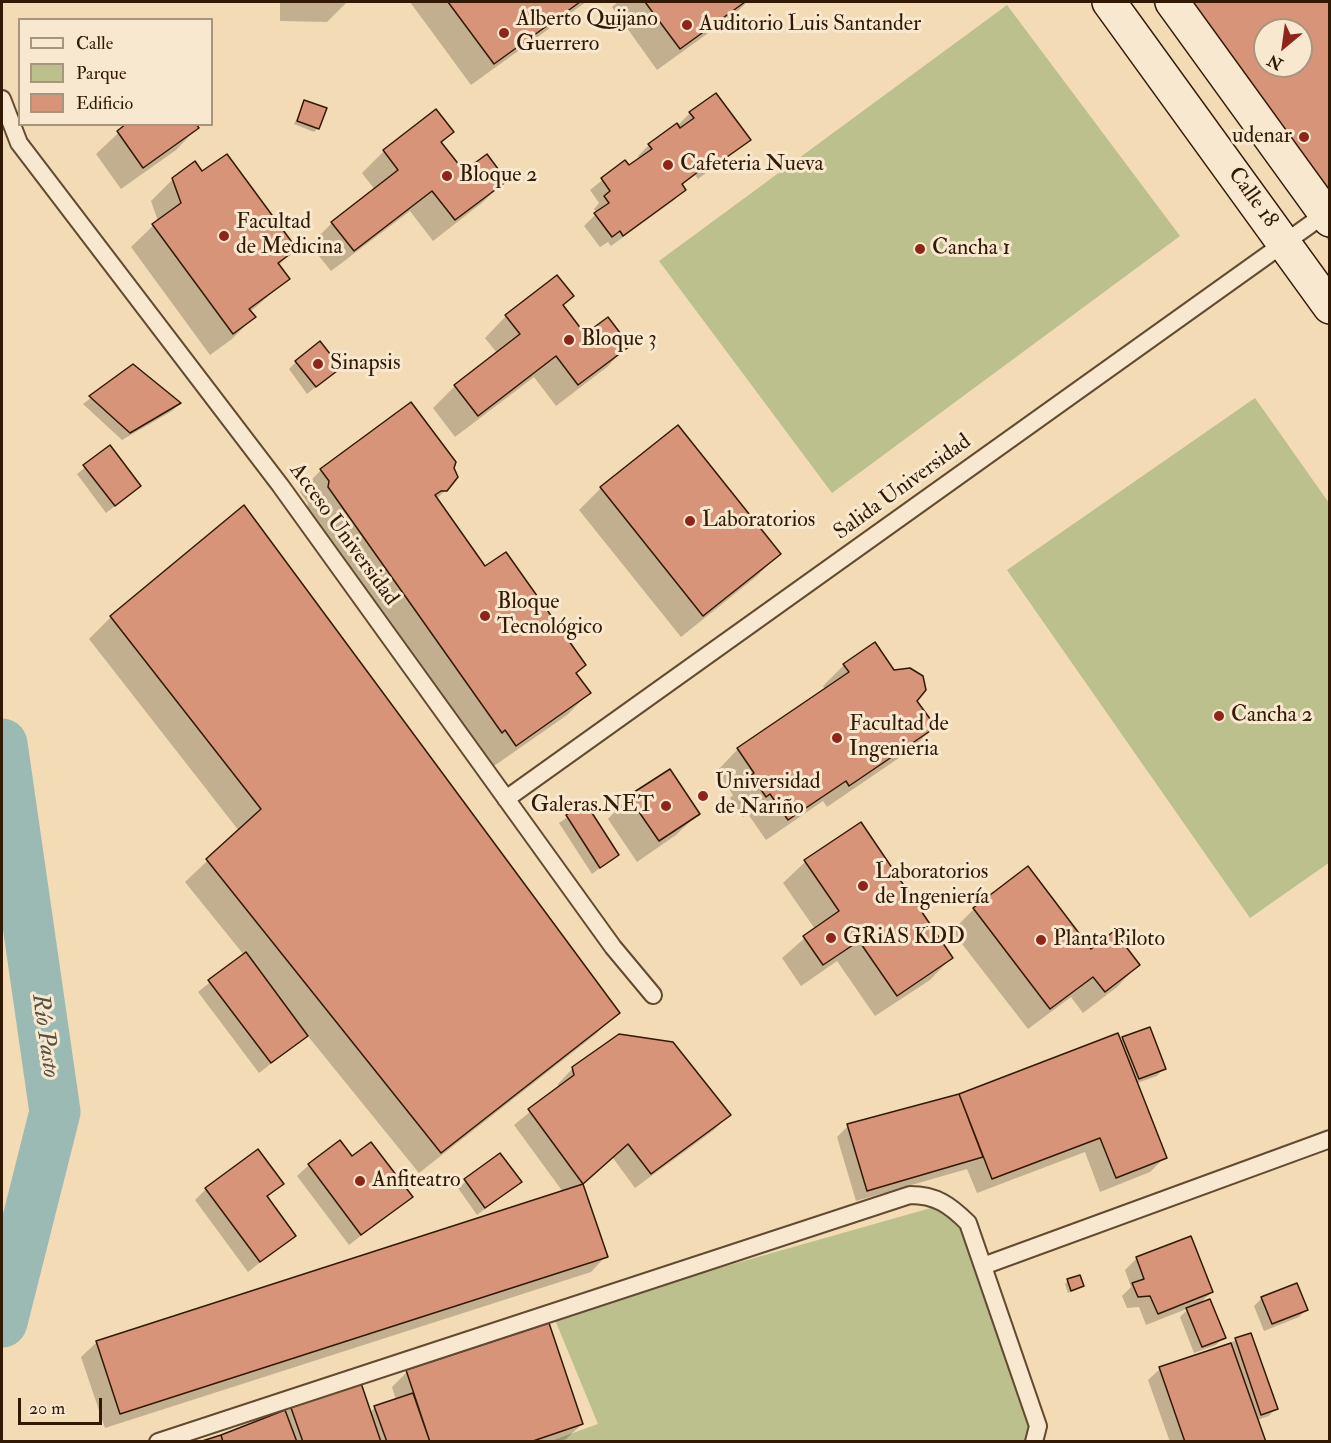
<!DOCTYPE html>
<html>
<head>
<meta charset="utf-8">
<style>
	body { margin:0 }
	#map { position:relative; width:1331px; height:1443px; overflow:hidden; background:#f2dbb5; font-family:"IM FELL Double Pica",serif }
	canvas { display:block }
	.frame { position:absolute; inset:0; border:3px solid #321904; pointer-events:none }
	.legend { position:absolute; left:18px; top:18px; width:195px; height:108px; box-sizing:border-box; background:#f7e8cf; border:2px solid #a8957e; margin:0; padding:8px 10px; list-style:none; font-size:18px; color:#321904 }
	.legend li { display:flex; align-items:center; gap:12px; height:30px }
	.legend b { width:30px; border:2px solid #a8957e }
	.north { position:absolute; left:1253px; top:18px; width:60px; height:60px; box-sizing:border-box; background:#f7e8cf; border:2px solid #a8957e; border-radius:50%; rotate:209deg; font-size:16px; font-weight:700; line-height:24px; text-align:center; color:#321904 }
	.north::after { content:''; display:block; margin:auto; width:21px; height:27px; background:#8f2418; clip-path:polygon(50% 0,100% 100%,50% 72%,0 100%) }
	.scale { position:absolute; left:18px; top:1398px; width:84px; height:27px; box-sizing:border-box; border:3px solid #321904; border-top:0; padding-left:8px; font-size:18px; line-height:21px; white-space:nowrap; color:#321904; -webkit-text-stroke:4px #f7e8cf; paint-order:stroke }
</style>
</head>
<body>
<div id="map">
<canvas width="1331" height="1443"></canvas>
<div class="frame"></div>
<ul class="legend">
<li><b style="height:8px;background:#f7e8cf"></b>Calle</li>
<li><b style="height:16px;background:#bbc08d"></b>Parque</li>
<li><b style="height:16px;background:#d79479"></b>Edificio</li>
</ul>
<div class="north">N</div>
<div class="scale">20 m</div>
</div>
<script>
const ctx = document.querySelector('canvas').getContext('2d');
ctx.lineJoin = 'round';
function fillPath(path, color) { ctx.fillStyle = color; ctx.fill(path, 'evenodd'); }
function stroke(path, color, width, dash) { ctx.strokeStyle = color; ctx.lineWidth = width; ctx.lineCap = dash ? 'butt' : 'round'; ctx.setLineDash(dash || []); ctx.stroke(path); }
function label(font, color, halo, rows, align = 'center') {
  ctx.font = font + ' "IM FELL Double Pica",serif'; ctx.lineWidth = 6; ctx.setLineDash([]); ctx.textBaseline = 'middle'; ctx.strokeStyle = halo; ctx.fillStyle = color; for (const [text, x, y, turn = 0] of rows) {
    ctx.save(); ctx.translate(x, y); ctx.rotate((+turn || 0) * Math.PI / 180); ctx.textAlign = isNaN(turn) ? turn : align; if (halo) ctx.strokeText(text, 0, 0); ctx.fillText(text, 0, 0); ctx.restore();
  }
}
fillPath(new Path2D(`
	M 1007,5 L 1180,236 L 832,493 L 659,261 Z
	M 1255,398 L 1329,503 L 1330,862 L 1250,918 L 1007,570 Z
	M 938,1206 L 992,1260 L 1039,1441 L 548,1442 L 598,1424 L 553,1315 Z`), '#bbc08d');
fillPath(new Path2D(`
	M 280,2 L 347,2 L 327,22 L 280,21 Z
	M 410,2 L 586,2 L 471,85 Z
	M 618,2 L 747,2 L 736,13 L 657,70 L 612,7 Z
	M 1152,2 L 1330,2 L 1330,243 ZM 1265,30 L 1301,30 L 1301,66 L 1265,66 Z
	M 305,102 L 318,128 L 314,132 L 294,124 Z
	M 690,113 L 749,140 L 698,179 L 695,175 L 681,186 L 684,190 L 673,201 L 611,246 L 608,242 L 600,247 L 584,226 L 597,213 L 594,209 L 599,203 L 590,190 L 625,162 L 629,167 L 640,159 L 638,156 L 649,145 L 677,126 Z
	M 128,124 L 197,128 L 176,150 L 121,189 L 96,154 Z
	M 452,132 L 441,144 L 464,173 L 505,180 L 483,202 L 433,241 L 410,211 L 331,271 L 310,245 L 332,223 L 375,190 L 362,173 L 384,151 Z
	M 202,173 L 295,249 L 278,266 L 288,279 L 250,312 L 254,317 L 232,339 L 210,355 L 131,247 L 158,221 L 151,201 L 173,179 Z
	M 562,306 L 585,336 L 628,345 L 607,367 L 556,406 L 534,377 L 455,437 L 433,408 L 455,386 L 497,353 L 485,338 L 506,316 Z
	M 296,362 L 339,368 L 307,394 L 289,369 Z
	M 133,366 L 179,404 L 172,411 L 122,440 L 83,404 Z
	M 109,448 L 132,493 L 106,513 L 77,474 Z
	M 452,468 L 446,490 L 436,499 L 485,569 L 584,665 L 575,674 L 589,693 L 567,715 L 494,766 L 483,751 L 479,753 L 307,510 L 308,503 L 300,492 L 321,470 Z
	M 601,488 L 779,554 L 757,576 L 681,637 L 579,510 Z
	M 111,617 L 618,1012 L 596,1034 L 419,1173 L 307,1035 L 259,1073 L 198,992 L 244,955 L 185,882 L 239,831 L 89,639 Z
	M 844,665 L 934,727 L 912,749 L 827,807 L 823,801 L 766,840 L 748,814 L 743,817 L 730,798 L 733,795 L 717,771 L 738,749 L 825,690 L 823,686 Z
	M 629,797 L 698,814 L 676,835 L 637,862 L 608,819 Z
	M 585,805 L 617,855 L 592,874 L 559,823 Z
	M 805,862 L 951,958 L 930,980 L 875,1016 L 837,961 L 801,986 L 782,958 L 815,929 L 783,883 Z
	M 974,909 L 1091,951 L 1138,965 L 1117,987 L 1083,1013 L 1071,997 L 1028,1029 L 952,931 Z
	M 1118,1035 L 1120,1042 L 1123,1039 L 1164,1068 L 1157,1076 L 1137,1083 L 1165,1157 L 1150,1172 L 1100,1192 L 1085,1152 L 977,1193 L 967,1169 L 856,1201 L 837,1137 L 848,1126 L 959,1095 Z
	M 573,1068 L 729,1115 L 714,1130 L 635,1188 L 613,1158 L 582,1185 L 606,1256 L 591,1272 L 105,1428 L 81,1357 L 97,1342 L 563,1192 L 514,1125 L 559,1088 L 558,1084 Z
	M 499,1155 L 520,1182 L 477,1215 L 458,1188 Z
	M 351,1158 L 411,1197 L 349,1245 L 297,1176 L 309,1165 Z
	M 282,1184 L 267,1198 L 294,1235 L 248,1272 L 195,1200 L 206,1189 Z
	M 1190,1238 L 1212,1292 L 1198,1305 L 1224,1337 L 1216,1345 L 1194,1353 L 1180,1317 L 1189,1308 L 1146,1325 L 1139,1307 L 1127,1308 L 1122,1296 L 1131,1287 L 1125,1270 L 1136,1259 Z
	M 1068,1281 L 1082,1286 L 1068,1293 L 1065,1284 Z
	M 1262,1298 L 1306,1310 L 1299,1317 L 1264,1331 L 1254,1306 Z
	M 1250,1335 L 1276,1408 L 1269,1416 L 1257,1420 L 1264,1442 L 1170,1442 L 1148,1380 L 1160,1369 Z
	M 407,1372 L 582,1424 L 566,1439 L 558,1442 L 204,1442 L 285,1412 L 291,1406 L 370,1413 L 375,1407 L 396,1400 L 392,1387 Z`), '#0003');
stroke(new Path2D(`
	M 2,744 L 55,1112 L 2,1322`), '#9cbab4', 51);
const building = new Path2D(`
	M 448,2 L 580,2 L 494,64 Z
	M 645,2 L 745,2 L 680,49 Z
	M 1179,2 L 1330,2 L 1330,208 ZM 1265,30 L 1301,30 L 1301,66 L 1265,66 Z
	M 716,93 L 751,140 L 710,169 L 707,165 L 682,184 L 686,190 L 623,236 L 620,231 L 612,237 L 594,213 L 609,203 L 604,196 L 610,191 L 601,178 L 625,160 L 629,165 L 652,149 L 648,144 L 677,123 L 680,128 L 694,118 L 689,112 Z
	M 304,100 L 327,108 L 319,129 L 297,121 Z
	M 436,109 L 454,132 L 441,142 L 464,171 L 487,154 L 507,181 L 455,220 L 432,191 L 354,251 L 331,222 L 398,170 L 383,150 Z
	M 126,124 L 196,124 L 199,128 L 143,168 L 117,131 Z
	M 227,154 L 297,249 L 278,263 L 290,279 L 249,309 L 256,317 L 233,334 L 152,224 L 181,203 L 172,178 L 195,161 L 202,171 Z
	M 557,275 L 574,296 L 563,305 L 585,334 L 608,317 L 630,346 L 578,385 L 556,356 L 478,416 L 454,385 L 520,334 L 505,315 Z
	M 320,341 L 341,368 L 316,387 L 295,361 Z
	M 133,364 L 181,403 L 130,433 L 89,396 Z
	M 411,402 L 456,462 L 454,468 L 458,477 L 447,491 L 441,491 L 435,495 L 485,566 L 506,552 L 586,665 L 576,673 L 591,693 L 516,746 L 505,730 L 502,733 L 328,487 L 329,481 L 320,469 Z
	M 678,425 L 781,554 L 703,616 L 600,487 Z
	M 110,445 L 141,486 L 115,506 L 83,465 Z
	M 244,505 L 620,1013 L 441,1153 L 206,859 L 261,809 L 110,616 Z
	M 875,642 L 894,670 L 910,668 L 923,676 L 926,690 L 917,701 L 936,727 L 849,786 L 846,781 L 788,820 L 770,794 L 766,797 L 751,775 L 754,773 L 737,748 L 849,672 L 843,664 Z
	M 670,769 L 700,814 L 659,841 L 628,796 Z
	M 585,802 L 619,855 L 600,868 L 566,815 Z
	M 861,822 L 953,958 L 897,996 L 859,941 L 823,965 L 803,936 L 839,911 L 804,860 Z
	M 1028,866 L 1091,949 L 1114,931 L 1140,965 L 1105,992 L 1093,977 L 1050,1009 L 973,908 Z
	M 246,952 L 308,1036 L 271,1063 L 208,980 Z
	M 1150,1027 L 1166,1069 L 1139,1079 L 1122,1037 Z
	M 1118,1033 L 1167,1158 L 1116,1178 L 1100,1138 L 992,1179 L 959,1094 Z
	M 619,1034 L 673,1042 L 731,1115 L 651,1174 L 628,1144 L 583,1184 L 528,1109 L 574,1075 L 572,1067 Z
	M 959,1094 L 983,1157 L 867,1191 L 847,1124 Z
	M 340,1140 L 352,1156 L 371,1142 L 413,1197 L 361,1235 L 308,1164 Z
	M 258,1149 L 284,1184 L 267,1196 L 296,1236 L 260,1262 L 205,1188 Z
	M 500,1153 L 522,1182 L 485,1208 L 464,1179 Z
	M 583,1184 L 608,1257 L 120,1414 L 96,1341 Z
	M 1191,1236 L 1213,1292 L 1158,1314 L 1150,1296 L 1138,1297 L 1132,1283 L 1144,1279 L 1136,1257 Z
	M 1080,1275 L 1084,1286 L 1071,1291 L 1067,1279 Z
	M 1297,1283 L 1308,1310 L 1272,1324 L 1261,1297 Z
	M 1210,1299 L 1226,1338 L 1202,1347 L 1186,1308 Z
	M 549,1323 L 583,1424 L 530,1442 L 430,1442 L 406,1370 Z
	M 1251,1333 L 1278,1409 L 1261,1415 L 1235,1338 Z
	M 1231,1343 L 1266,1442 L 1185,1442 L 1159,1367 Z
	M 360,1380 L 381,1442 L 303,1442 L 290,1405 Z
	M 413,1393 L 430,1442 L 387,1442 L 374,1406 Z
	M 285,1410 L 297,1442 L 223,1442 L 221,1435 Z
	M 221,1435 L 223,1442 L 199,1442 Z`);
fillPath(building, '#d79479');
stroke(building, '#321904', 1.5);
const lane = new Path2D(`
	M 2,99 L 19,143 L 280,485 L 613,947 L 653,995
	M 506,799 L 1325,214
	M 983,1266 L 1330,1139
	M 158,1442 L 910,1195 C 936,1195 950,1205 968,1223 L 1038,1426 L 1034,1442`);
const secondary = new Path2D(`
	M 1109,2 L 1330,307
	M 1172,2 L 1330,220`);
stroke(lane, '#624a30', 20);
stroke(secondary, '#321904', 36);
stroke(lane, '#f7e8cf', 16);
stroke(secondary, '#f7e8cf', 33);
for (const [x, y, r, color] of [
	[687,25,6,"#8f2418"],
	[504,33,6,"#8f2418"],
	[1304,137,6,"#8f2418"],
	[668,165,6,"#8f2418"],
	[447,176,6,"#8f2418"],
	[224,236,6,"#8f2418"],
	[920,249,6,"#8f2418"],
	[569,340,6,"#8f2418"],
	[318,364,6,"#8f2418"],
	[690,521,6,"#8f2418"],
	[485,616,6,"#8f2418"],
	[1219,716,6,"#8f2418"],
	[837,738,6,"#8f2418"],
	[703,796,6,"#8f2418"],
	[666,806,6,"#8f2418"],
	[863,886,6,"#8f2418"],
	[831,938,6,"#8f2418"],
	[1041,940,6,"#8f2418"],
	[360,1181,6,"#8f2418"]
]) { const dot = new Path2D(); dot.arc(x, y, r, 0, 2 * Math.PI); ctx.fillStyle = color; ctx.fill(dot); stroke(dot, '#f7e8cf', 2); }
label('22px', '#321904', '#f7e8cf', [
	["Alberto Quijano",516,20],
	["Guerrero",516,45],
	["Auditorio Luis Santander",699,25],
	["udenar",1292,137,"right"],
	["Cafeteria Nueva",680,165],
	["Bloque 2",459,176],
	["Facultad",236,223],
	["de Medicina",236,248],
	["Cancha 1",932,249],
	["Bloque 3",581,340],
	["Sinapsis",330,364],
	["Laboratorios",702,521],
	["Bloque",497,603],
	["Tecnológico",497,628],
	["Cancha 2",1231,716],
	["Facultad de",849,725],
	["Ingenieria",849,750],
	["Universidad",715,783],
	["de Nariño",715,808],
	["Galeras.NET",654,806,"right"],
	["Laboratorios",875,873],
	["de Ingeniería",875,898],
	["GRiAS KDD",843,938],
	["Planta Piloto",1053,940],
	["Anfiteatro",372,1181]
], 'left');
label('22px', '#321904', '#f7e8cf', [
	["Calle 18",1252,198,54],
	["Salida Universidad",903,488,-36],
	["Acceso Universidad",343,535,54]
]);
label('italic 24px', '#575142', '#f7e8cf', [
	["Río Pasto",44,1036,82]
]);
</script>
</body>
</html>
